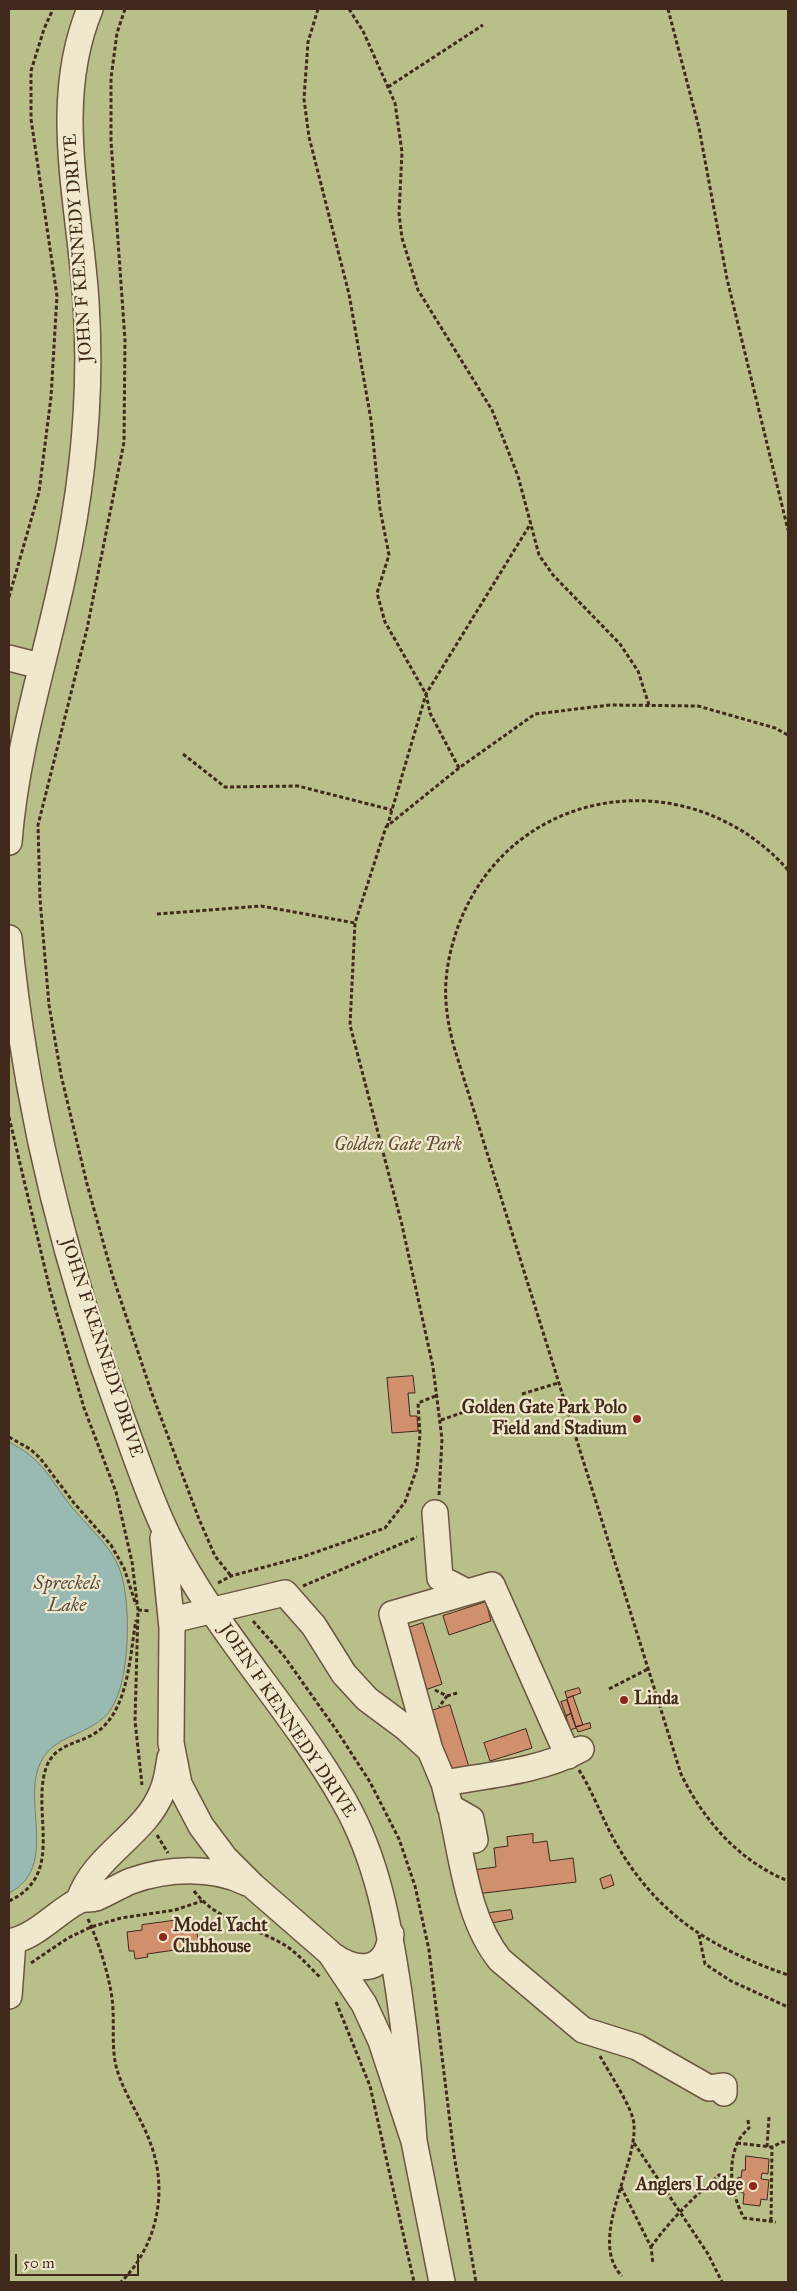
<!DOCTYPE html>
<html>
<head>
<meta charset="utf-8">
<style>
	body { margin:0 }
	#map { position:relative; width:797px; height:2291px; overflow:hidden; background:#e8dcb0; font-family:"IM FELL Great Primer",serif }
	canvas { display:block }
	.frame { position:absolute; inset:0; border:10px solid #41291b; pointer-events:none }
	.scale { position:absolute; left:15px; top:2254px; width:124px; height:22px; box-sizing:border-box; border:2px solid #41291b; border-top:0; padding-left:6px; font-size:15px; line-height:18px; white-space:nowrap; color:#41291b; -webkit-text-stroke:4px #f0e8cc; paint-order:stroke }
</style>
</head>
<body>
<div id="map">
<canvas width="797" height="2291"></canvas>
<div class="frame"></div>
<div class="scale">50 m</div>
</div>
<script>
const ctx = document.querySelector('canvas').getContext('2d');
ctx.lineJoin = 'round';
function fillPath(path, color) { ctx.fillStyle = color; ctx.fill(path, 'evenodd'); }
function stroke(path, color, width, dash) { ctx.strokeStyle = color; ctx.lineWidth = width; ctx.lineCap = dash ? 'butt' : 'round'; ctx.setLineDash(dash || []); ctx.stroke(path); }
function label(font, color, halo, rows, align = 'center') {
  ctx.font = font + ' "IM FELL Great Primer",serif'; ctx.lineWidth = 4.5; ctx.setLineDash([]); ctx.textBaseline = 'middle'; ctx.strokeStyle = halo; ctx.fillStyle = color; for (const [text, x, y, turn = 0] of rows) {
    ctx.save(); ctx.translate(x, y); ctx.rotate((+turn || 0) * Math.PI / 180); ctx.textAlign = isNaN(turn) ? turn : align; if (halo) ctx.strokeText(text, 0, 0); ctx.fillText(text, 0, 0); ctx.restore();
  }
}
fillPath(new Path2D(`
	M 9,9 L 788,9 L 788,2282 L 9,2282 Z`), '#b9bf89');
const water = new Path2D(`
	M 9,1442 C 44,1460 48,1477 71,1506 C 86,1525 107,1542 118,1565 C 132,1596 131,1680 111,1709 C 92,1738 49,1732 38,1769 C 25,1809 57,1869 9,1893 Z`);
fillPath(water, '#98bab2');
stroke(water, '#758076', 1);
const building = new Path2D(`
	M 413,1376 L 415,1393 L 408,1393 L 410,1416 L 417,1416 L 418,1431 L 392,1433 L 387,1378 Z
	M 486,1602 L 491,1621 L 449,1635 L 443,1616 Z
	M 423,1623 L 442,1684 L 425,1690 L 405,1629 Z
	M 579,1688 L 581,1693 L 567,1698 L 565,1692 Z
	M618.5 1700a5.5 5.5 0 1 1 11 0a5.5 5.5 0 1 1-11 0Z
	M 573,1696 L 583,1725 L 576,1727 L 567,1699 Z
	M 567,1700 L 571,1713 L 566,1716 L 561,1702 Z
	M 450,1705 L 469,1767 L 450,1773 L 431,1711 Z
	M 571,1714 L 576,1728 L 570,1730 L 566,1716 Z
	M 590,1723 L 591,1728 L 578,1732 L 576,1727 Z
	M 526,1729 L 532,1748 L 490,1761 L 484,1743 Z
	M 533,1834 L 533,1843 L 547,1841 L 550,1861 L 573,1858 L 576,1882 L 476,1894 L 473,1870 L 496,1867 L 494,1848 L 508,1846 L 507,1837 Z
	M 611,1875 L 614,1885 L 603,1889 L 600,1879 Z
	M 511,1910 L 513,1919 L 491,1923 L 489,1913 Z
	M 179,1920 L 180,1925 L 196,1923 L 198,1942 L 193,1942 L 194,1951 L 183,1952 L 182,1949 L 147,1954 L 148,1957 L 135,1959 L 134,1951 L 129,1951 L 127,1932 L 142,1930 L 142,1925 Z
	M 746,2156 L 769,2159 L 768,2174 L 762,2173 L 761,2179 L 769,2180 L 767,2200 L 761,2199 L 760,2206 L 743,2204 L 744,2193 L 737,2192 L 738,2177 L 741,2178 L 742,2170 L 745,2170 Z`);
fillPath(building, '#d08f6d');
stroke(building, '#41291b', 1);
const minor = new Path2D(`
	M 9,658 L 40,666
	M 9,842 C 16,751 44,665 63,576 C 83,486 92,394 86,302 C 80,204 51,103 90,9
	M 9,938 C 25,1101 64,1262 121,1416 C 136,1456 149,1498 168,1536 C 215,1631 292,1709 344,1801 C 378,1860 389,1926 399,1993 C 406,2042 411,2091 414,2141
	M 435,1513 L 440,1578 L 467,1592
	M 163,1538 L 172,1628 L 171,1743 L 179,1784 L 201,1826 L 225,1858 L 253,1886 L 330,1953 L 364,2004 L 381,2041 L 414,2141 L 442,2282
	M 172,1620 L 285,1593 L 314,1626 L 344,1674 L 367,1699 L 406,1728 L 430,1750 L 444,1783 L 450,1807 L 471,1819 L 475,1840
	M 430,1750 L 392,1614 L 492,1585 L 568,1756
	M 444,1783 C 489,1775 541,1771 581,1749
	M 452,1814 C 463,1863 468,1920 500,1960 L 583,2030 L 637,2047 L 709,2088 L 724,2086 L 724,2093
	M 79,1900 C 94,1855 145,1835 162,1792 C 167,1781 168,1770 170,1758
	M 9,1942 C 36,1937 54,1914 78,1901 C 83,1898 90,1900 96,1898 C 108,1893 119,1886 131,1881 C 167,1868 213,1866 247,1883
	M 332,1955 C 359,1974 387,1972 391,1934
	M 9,1996 L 13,1941`);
stroke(minor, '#6b5640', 28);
stroke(new Path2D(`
	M 125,9 L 117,33 L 111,78 L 111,141 L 125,340 L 124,442 L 87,629 L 38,825 L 40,899 L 49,1005 L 61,1075 L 87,1184 L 112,1274 L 151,1391 L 199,1519 L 215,1556 L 231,1576
	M 318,9 L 308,42 L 304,99 L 309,137 L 349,294 L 371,420 L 380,509 L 389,555 L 377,593 L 385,622 L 426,694 L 430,713 L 459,768
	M 349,9 L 363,31 L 395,103 L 402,152 L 399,214 L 402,238 L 418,290 L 492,410 L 518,476 L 539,555 L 553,575 L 620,644 L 638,671 L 649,705
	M 668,9 L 699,128 L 727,279 L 788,530
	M 388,87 L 483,25
	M 9,597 L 39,492 L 51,397 L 57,296 L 31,119 L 31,71 L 44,29 L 53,9
	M 183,754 L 225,787 L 298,786 L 392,810
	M 387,827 L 426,694 L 531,523
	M 788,870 C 691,760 513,783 459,924 C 450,948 444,976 446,1002 C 447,1017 450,1032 454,1047 L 681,1774 C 704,1821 739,1861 788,1881
	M 157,914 L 261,906 L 355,923
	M 9,1117 L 50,1290 L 84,1408 L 116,1492 L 132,1562 L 138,1610 L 135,1721 L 142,1785
	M 522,1394 L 558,1383
	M 441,1420 L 464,1412
	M 9,1437 L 30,1449 L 40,1458 L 74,1503 L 111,1545 L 124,1568 L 136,1605
	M 439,1495 L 442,1439 L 433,1367 L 402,1225 L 350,1025 L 355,923 L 386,827 L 459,768 L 535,714 L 610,705 L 698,706 L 775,728 L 788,735
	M 218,1583 L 231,1576 L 302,1557 L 385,1528 L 405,1502 L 417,1468 L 420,1434 L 418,1403 L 438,1395
	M 303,1586 L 417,1537
	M 138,1610 L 150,1611
	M 253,1621 L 284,1656 L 337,1731 L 370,1782 L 399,1839 L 415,1886 L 429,1950 L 454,2155 L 476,2282
	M 609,1689 L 648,1669
	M 435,1690 L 447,1696 L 439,1707
	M 447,1696 L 457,1693
	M 579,1770 C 594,1794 603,1821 617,1845 C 658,1916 713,1949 788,1975
	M 157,1835 L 168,1853
	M 194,1891 C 217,1921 252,1926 283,1944 C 297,1952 309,1967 321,1978
	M 9,1901 C 66,1875 31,1813 46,1768 C 56,1740 85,1745 103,1727 C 129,1702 130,1654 136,1620
	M 88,1919 C 99,1944 108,1971 112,1998 C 115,2021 111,2044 116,2066 C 123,2093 141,2117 150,2142 C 169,2191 157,2246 121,2282
	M 699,1935 L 705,1964 L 731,1981 L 788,2007
	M 31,1963 L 68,1938 L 91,1927 L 121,1918 L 175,1910 L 202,1901
	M 336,2002 L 370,2086 L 414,2282
	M 600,2056 C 608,2071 634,2110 634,2125 C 637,2167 587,2241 622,2276
	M 748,2120 L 749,2128 C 745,2132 739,2138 737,2144 C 727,2167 732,2196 744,2218 L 776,2222
	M 634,2143 L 708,2254 L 722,2282
	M 737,2143 L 772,2147 L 782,2142 L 788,2142
	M 767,2147 L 769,2117
	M 621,2187 L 651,2247 L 653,2264
	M 771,2221 L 772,2147
	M 651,2247 C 670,2220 694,2197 719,2175 L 731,2176`), '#41291b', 3, [4, 2.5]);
stroke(minor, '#f0e8cc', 25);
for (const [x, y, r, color] of [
	[637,1419,5,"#8f2418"],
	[624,1700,5,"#8f2418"],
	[163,1937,5,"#8f2418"],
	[753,2186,5,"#8f2418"]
]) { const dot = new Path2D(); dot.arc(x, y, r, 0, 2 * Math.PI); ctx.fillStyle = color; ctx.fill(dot); stroke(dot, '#f0e8cc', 2); }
label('18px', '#41291b', '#f0e8cc', [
	["JOHN F KENNEDY DRIVE",79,248,-94],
	["JOHN F KENNEDY DRIVE",101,1348,72],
	["JOHN F KENNEDY DRIVE",287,1721,56]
]);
label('italic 18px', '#5f4e36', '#f0e8cc', [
	["Golden Gate Park",398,1146]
]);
label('bold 18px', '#41291b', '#f0e8cc', [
	["Golden Gate Park Polo",627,1409],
	["Field and Stadium",627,1430],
	["Linda",634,1700,"left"],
	["Model Yacht",173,1927,"left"],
	["Clubhouse",173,1948,"left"],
	["Anglers Lodge",743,2186]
], 'right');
label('italic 19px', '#574d41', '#f0e8cc', [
	["Spreckels",67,1584],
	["Lake",67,1606]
]);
</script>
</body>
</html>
